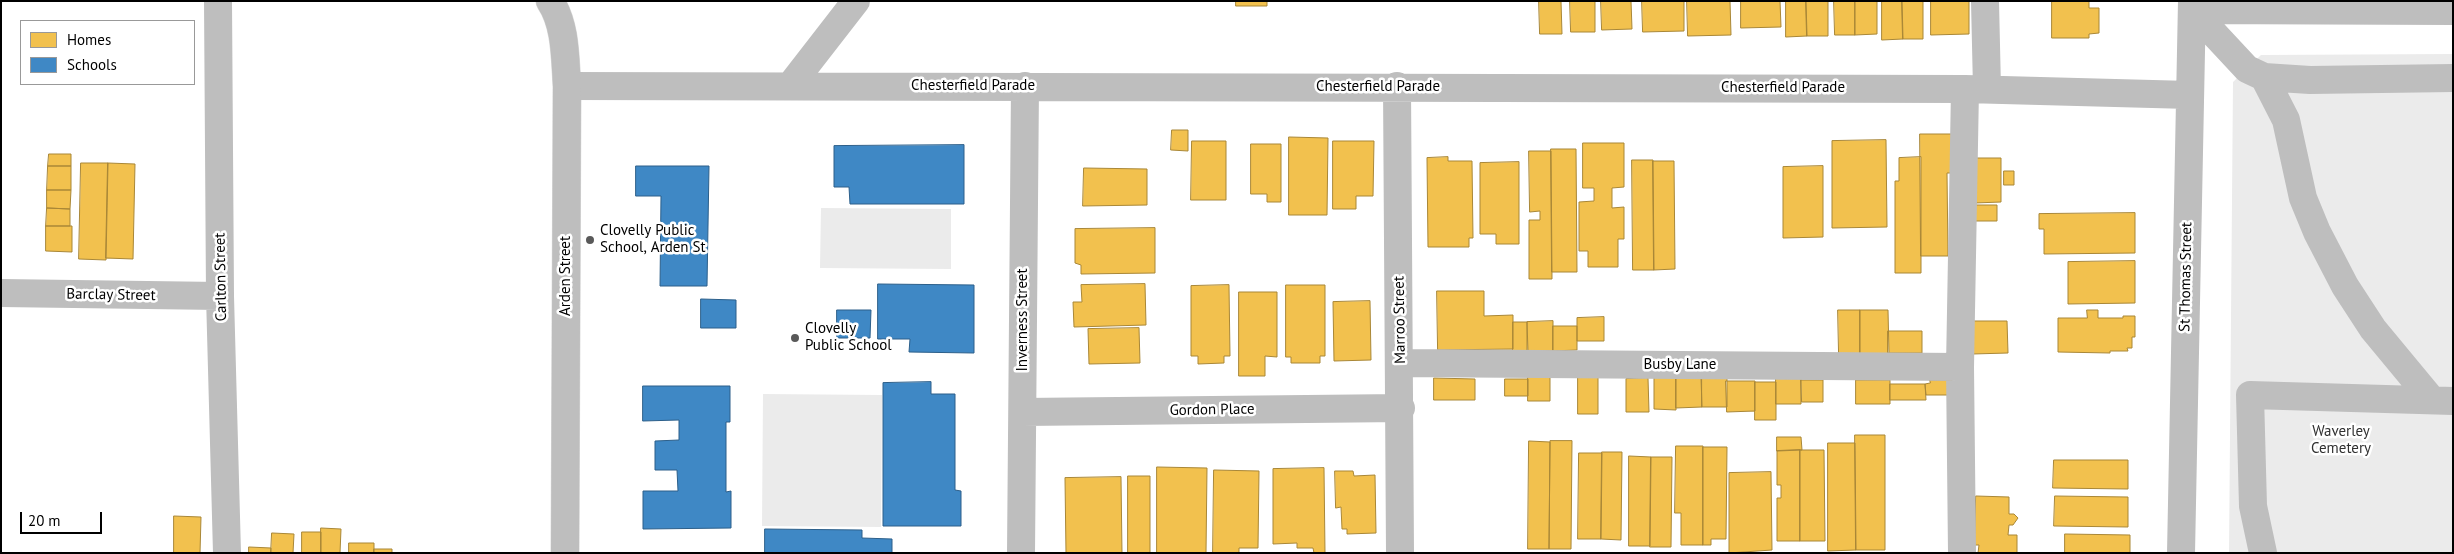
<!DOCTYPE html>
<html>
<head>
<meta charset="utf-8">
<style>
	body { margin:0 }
	#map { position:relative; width:2454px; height:554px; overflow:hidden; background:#fff; font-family:"PT Sans",sans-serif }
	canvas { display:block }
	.frame { position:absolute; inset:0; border:2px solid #000; pointer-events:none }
	.legend { position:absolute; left:20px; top:20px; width:175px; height:65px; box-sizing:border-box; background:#fff; border:1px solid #999; margin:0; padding:6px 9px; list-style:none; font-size:15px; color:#000 }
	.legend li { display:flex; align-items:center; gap:10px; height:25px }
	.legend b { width:25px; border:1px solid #999 }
	.scale { position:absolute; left:20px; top:512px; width:82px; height:22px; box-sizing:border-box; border:2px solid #000; border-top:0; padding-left:6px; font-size:15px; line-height:18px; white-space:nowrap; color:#000; -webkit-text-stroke:4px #fff; paint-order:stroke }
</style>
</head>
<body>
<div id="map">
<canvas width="2454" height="554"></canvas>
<div class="frame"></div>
<ul class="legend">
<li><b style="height:14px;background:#f2c14e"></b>Homes</li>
<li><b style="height:14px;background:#3f88c5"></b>Schools</li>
</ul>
<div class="scale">20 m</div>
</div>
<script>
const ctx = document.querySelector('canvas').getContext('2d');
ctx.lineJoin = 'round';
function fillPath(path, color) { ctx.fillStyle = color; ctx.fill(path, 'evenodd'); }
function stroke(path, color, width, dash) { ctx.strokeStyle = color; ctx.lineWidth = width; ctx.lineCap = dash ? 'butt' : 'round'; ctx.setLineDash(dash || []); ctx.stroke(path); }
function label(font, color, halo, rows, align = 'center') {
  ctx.font = font + ' "PT Sans",sans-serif'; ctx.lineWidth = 5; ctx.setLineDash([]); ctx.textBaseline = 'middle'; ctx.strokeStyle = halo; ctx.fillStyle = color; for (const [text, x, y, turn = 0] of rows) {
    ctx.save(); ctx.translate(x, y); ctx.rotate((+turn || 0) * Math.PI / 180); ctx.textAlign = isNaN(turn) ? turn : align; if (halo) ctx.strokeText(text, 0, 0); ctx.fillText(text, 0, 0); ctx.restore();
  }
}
fillPath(new Path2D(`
	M 2453,54 L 2453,553 L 2229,553 L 2233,82 L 2261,55 Z
	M 821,208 L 951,209 L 951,269 L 820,268 Z
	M 763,394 L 882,395 L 881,527 L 762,526 Z`), '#ebebeb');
const homes = new Path2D(`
	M 1236,1 L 1267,1 L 1267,6 L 1236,6 Z
	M 1539,1 L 1561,1 L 1562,34 L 1540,34 Z
	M 1570,1 L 1595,1 L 1595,32 L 1571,32 Z
	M 1601,1 L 1631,1 L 1632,29 L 1602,30 Z
	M 1642,1 L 1684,1 L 1684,31 L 1643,32 Z
	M 1687,1 L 1730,1 L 1731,35 L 1688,36 Z
	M 1741,1 L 1780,1 L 1781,27 L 1741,28 Z
	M 1786,1 L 1806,1 L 1807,36 L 1786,37 Z
	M 1806,1 L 1828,1 L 1828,36 L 1807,36 Z
	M 1834,1 L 1855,1 L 1855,35 L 1835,35 Z
	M 1855,1 L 1877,1 L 1877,34 L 1855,35 Z
	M 1882,1 L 1902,1 L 1903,39 L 1882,40 Z
	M 1902,1 L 1923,1 L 1923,39 L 1903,39 Z
	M 1931,1 L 1969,1 L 1969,34 L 1931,35 Z
	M 2052,1 L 2089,1 L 2089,8 L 2099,8 L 2099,33 L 2089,34 L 2089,38 L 2052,38 Z
	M 1172,130 L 1188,130 L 1188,151 L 1171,150 Z
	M 1920,134 L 1954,134 L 1954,173 L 1947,173 L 1948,256 L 1921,256 Z
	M 1289,137 L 1328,138 L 1327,215 L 1289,215 Z
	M 1886,140 L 1887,227 L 1832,228 L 1832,141 Z
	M 1192,141 L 1226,141 L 1226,200 L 1191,200 Z
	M 1333,141 L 1374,141 L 1373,196 L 1356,196 L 1356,209 L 1333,209 Z
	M 1583,143 L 1624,143 L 1624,187 L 1612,188 L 1612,208 L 1624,207 L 1624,239 L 1618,239 L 1618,267 L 1588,267 L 1588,251 L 1579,251 L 1579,202 L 1594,201 L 1594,188 L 1583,188 Z
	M 1251,144 L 1281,144 L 1281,202 L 1267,202 L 1267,194 L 1251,194 Z
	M 1551,149 L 1576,149 L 1577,272 L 1552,272 Z
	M 1529,151 L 1551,151 L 1552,279 L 1529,279 L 1529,220 L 1540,220 L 1540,211 L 1530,212 Z
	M 49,154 L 71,154 L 71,166 L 48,166 Z
	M 1448,157 L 1448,161 L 1472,161 L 1473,238 L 1469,238 L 1469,247 L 1428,247 L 1427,158 Z
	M 1921,157 L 1921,273 L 1895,273 L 1895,181 L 1899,181 L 1899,158 Z
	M 1975,158 L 2001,158 L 2001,202 L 1975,203 Z
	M 1632,160 L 1653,160 L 1654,270 L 1633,270 Z
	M 1653,161 L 1674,161 L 1675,269 L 1654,270 Z
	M 1519,162 L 1519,244 L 1496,244 L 1496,234 L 1480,234 L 1480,163 Z
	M 81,163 L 108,163 L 106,260 L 79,259 Z
	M 108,163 L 135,164 L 133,259 L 106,258 Z
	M 48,166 L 71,166 L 71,190 L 47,190 Z
	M 1823,166 L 1823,237 L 1783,238 L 1783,167 Z
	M 1084,168 L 1147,169 L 1147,205 L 1083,206 Z
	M 2004,171 L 2014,171 L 2014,185 L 2004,185 Z
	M 47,190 L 71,190 L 70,209 L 47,208 Z
	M 1972,205 L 1997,205 L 1997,221 L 1972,221 Z
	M 47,208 L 70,209 L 70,226 L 46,226 Z
	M 2135,213 L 2135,253 L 2044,254 L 2044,229 L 2039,229 L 2039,214 Z
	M 46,226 L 72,226 L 72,252 L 46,251 Z
	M 1155,228 L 1155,273 L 1081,274 L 1081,265 L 1075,263 L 1075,229 Z
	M 2135,261 L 2135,303 L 2068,304 L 2068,262 Z
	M 1145,284 L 1146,325 L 1074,327 L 1073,302 L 1082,302 L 1081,285 Z
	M 1229,285 L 1230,356 L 1224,356 L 1224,363 L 1198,364 L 1198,356 L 1191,356 L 1191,286 Z
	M 1286,285 L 1325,285 L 1325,356 L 1320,356 L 1320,363 L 1291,363 L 1291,357 L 1286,357 Z
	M 1437,291 L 1484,291 L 1484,316 L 1513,315 L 1513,349 L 1438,350 Z
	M 1239,292 L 1277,292 L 1277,357 L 1265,356 L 1265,376 L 1239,376 Z
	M 1370,301 L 1371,360 L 1334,361 L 1333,302 Z
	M 1838,310 L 1860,310 L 1860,355 L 1839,355 Z
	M 1860,310 L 1888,310 L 1889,355 L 1860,355 Z
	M 2087,310 L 2098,310 L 2098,318 L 2123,318 L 2123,316 L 2135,316 L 2135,337 L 2132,337 L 2132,348 L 2127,348 L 2128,351 L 2110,351 L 2110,353 L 2058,352 L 2058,318 L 2087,318 Z
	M 1604,317 L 1604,341 L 1577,341 L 1577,318 Z
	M 1553,321 L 1553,351 L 1527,351 L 1527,322 Z
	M 1973,321 L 2007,321 L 2008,353 L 1973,354 Z
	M 1513,322 L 1527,322 L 1528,352 L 1513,351 Z
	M 1553,326 L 1577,326 L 1577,350 L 1553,351 Z
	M 1139,328 L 1140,363 L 1089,364 L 1088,329 Z
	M 1888,331 L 1922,331 L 1922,353 L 1888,353 Z
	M 1578,375 L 1598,375 L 1598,414 L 1578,414 Z
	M 1528,376 L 1550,376 L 1550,401 L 1528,401 Z
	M 1776,376 L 1801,376 L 1801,404 L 1776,404 Z
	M 1676,377 L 1701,377 L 1702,407 L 1676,408 Z
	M 1676,377 L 1676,410 L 1654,409 L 1654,378 Z
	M 1434,378 L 1475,379 L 1475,400 L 1434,400 Z
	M 1648,378 L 1649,412 L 1626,412 L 1626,379 Z
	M 1702,378 L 1727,378 L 1727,407 L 1702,407 Z
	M 1505,379 L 1528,379 L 1528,396 L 1505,396 Z
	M 1801,380 L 1823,380 L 1823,402 L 1802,402 Z
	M 1856,380 L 1890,380 L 1890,404 L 1856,404 Z
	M 1930,380 L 1952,380 L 1952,395 L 1926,395 L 1925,384 L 1930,383 Z
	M 1726,381 L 1755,381 L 1755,411 L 1727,412 Z
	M 1755,382 L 1776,382 L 1776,420 L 1755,420 Z
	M 1890,384 L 1925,384 L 1926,400 L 1890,400 Z
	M 1855,435 L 1885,435 L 1885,550 L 1856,550 Z
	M 1777,437 L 1801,437 L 1802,450 L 1777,451 Z
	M 1529,441 L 1550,442 L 1549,549 L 1528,549 Z
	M 1572,441 L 1571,549 L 1549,549 L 1550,441 Z
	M 1828,443 L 1855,443 L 1856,550 L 1828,551 Z
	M 1676,446 L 1703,446 L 1703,545 L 1681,545 L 1681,513 L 1675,513 Z
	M 1703,447 L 1727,447 L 1726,539 L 1711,539 L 1711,545 L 1703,545 Z
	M 1800,450 L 1824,450 L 1825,541 L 1800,541 Z
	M 1800,450 L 1800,541 L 1777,541 L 1777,498 L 1781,498 L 1781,485 L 1777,485 L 1777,451 Z
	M 1602,452 L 1622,452 L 1621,540 L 1601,539 Z
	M 1579,453 L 1602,453 L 1601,539 L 1578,539 Z
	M 1629,456 L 1651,457 L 1650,546 L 1629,546 Z
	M 1651,457 L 1672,457 L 1671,547 L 1650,547 Z
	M 2054,460 L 2128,460 L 2128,489 L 2053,488 Z
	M 1157,467 L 1207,468 L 1206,553 L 1157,553 Z
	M 1324,468 L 1325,553 L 1314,553 L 1313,548 L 1297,548 L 1297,543 L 1273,544 L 1273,469 Z
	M 1214,470 L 1259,471 L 1258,548 L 1239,548 L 1239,553 L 1213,553 Z
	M 1335,471 L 1353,471 L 1354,476 L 1375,475 L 1376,533 L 1347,534 L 1347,529 L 1342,529 L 1341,507 L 1336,508 Z
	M 1771,472 L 1772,550 L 1729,553 L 1729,473 Z
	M 1128,476 L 1150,476 L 1150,553 L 1128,553 Z
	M 1121,477 L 1122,553 L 1066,553 L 1065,478 Z
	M 1976,496 L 2009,497 L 2009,514 L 2014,514 L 2018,518 L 2013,525 L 2009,525 L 2008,535 L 2017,535 L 2017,553 L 1978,553 L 1979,545 L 1975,545 Z
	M 2055,496 L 2128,497 L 2128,527 L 2054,526 Z
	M 174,516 L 201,517 L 200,553 L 174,553 Z
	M 321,528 L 341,529 L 340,553 L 321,553 Z
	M 302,532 L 321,532 L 321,553 L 302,553 Z
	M 272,533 L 294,534 L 293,553 L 271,553 Z
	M 2065,534 L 2130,535 L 2130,553 L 2065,553 Z
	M 349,543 L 374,543 L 374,553 L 349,553 Z
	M 249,547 L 271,548 L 271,553 L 249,553 Z
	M 374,549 L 392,549 L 392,553 L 374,553 Z`);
fillPath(homes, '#f2c14e');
stroke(homes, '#a98737', 1);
const schools = new Path2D(`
	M 964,145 L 964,204 L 850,204 L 849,187 L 834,187 L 834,146 Z
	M 636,166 L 709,166 L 707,286 L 660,286 L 661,196 L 636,196 Z
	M 878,284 L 974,285 L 974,353 L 909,352 L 910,339 L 878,339 Z
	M 701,299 L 736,300 L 736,328 L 701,328 Z
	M 837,310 L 871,310 L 870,338 L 837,338 Z
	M 931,382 L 931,394 L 955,394 L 955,490 L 961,491 L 961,526 L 883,526 L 883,383 Z
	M 643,386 L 730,386 L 730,422 L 726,422 L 726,492 L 731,491 L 731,528 L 643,529 L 643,491 L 678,491 L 677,470 L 655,470 L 655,441 L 679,440 L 679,420 L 643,421 Z
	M 765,529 L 862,530 L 862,538 L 892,539 L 892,553 L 765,553 Z`);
fillPath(schools, '#3f88c5');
stroke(schools, '#2c5f8a', 1);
const major = new Path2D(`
	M 550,1 C 566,25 565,58 567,86 L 565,553`);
stroke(major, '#dbdbdb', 29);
stroke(new Path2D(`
	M 218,1 L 220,296 L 227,553
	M 1985,1 L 1987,89
	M 2192,10 L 2247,69 L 2264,77 L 2286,120 L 2303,198 L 2317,232 L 2345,286 L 2373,329 L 2431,399
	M 2192,10 L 2453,11
	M 2264,77 L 2310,80 L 2453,78
	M 567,86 L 1965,89 L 2190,95
	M 790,86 L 856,1
	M 1397,86 L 1400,553
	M 1,293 L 220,296
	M 1400,363 L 1960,367 L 1965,89
	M 1960,367 L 1962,553
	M 1023,412 L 1401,408
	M 1021,553 L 1025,86
	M 2181,553 L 2192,1
	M 2263,553 L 2253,506 L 2250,395 L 2453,401`), '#bebebe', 28);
stroke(major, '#bebebe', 28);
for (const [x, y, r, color] of [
	[590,240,5,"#595959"],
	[795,338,5,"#595959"]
]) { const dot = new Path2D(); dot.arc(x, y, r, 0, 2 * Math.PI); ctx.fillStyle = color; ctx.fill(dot); stroke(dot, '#fff', 2); }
label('15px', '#000', '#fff', [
	["Chesterfield Parade",973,86],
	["Chesterfield Parade",1378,87],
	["Chesterfield Parade",1783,88],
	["Arden Street",566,276,-90],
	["Carlton Street",221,277,-91],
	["St Thomas Street",2186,277,-89],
	["Barclay Street",111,295,1],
	["Inverness Street",1023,320,-90],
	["Marroo Street",1400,320,-91],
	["Busby Lane",1680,365],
	["Gordon Place",1212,410,-1]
]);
label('15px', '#000', '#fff', [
	["Clovelly Public",600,231],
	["School, Arden St",600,248],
	["Clovelly",805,329],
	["Public School",805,346]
], 'left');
label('15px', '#313131', '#fff', [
	["Waverley",2341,432],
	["Cemetery",2341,449]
]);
</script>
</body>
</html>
